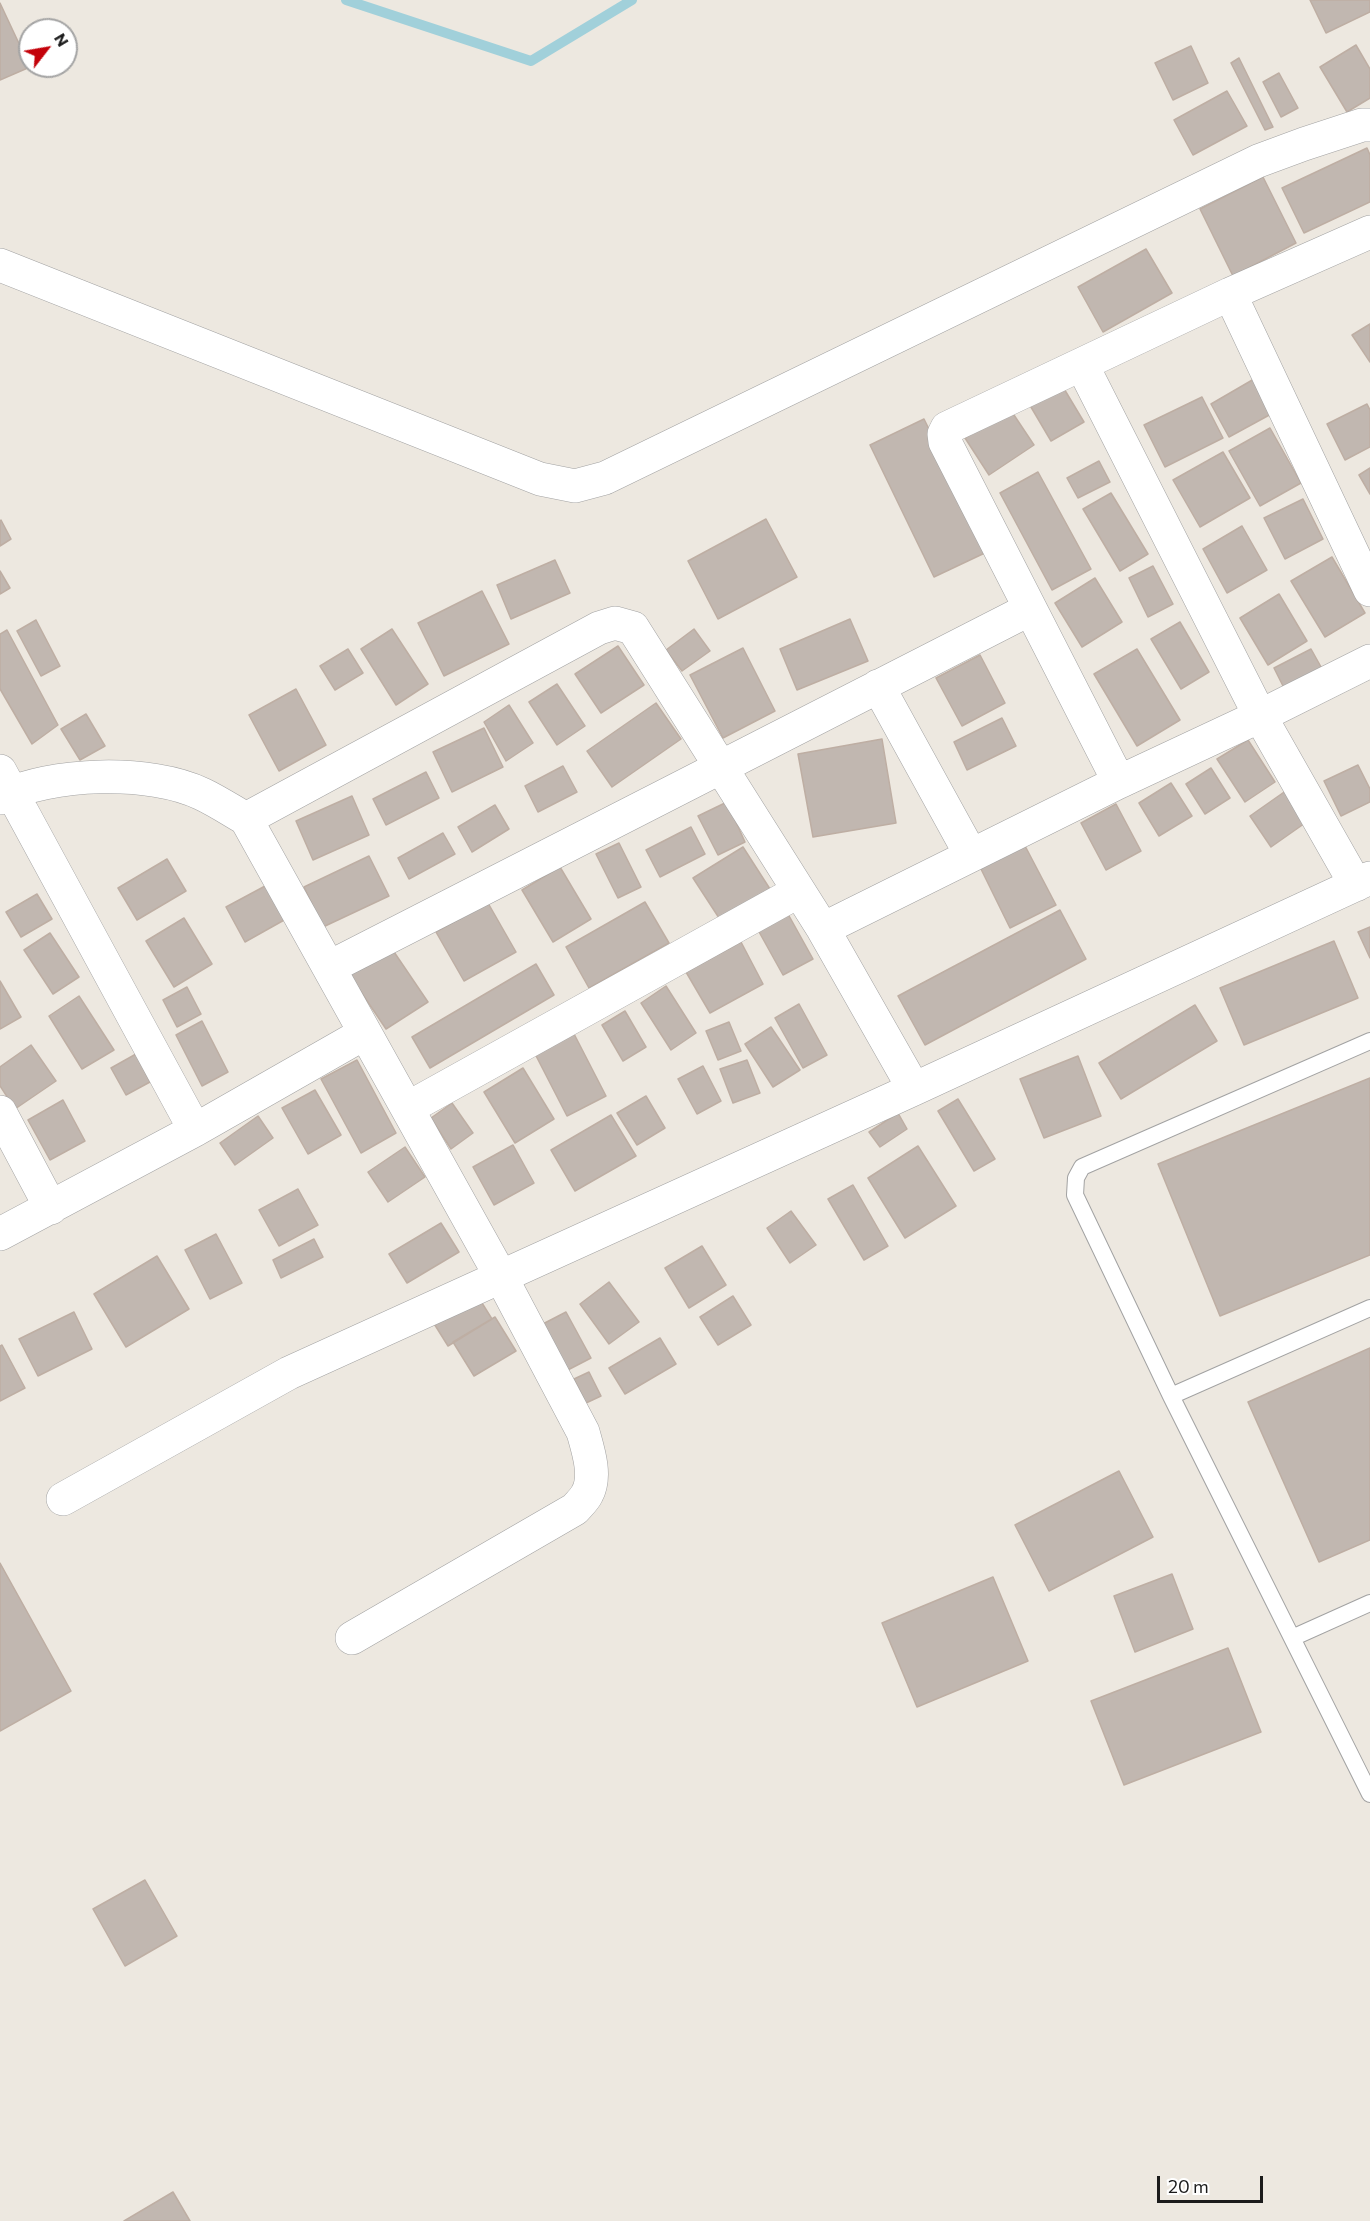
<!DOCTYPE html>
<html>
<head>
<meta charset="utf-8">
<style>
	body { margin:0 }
	#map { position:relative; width:1370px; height:2221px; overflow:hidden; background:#ede8e0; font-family:Commissioner,sans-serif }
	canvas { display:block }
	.north { position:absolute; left:18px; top:18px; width:60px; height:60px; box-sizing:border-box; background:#fff; border:2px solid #a4a4a4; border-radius:50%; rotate:59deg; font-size:16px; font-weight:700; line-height:24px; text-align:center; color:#1b1b1b }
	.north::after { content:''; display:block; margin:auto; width:21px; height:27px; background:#c4020a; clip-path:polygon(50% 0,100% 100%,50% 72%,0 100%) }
	.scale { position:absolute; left:1157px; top:2176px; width:106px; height:27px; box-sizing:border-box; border:3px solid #1b1b1b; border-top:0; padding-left:8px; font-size:18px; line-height:21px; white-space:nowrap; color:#1b1b1b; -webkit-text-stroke:4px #fff; paint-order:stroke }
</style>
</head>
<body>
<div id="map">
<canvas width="1370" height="2221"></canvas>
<div class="north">N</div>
<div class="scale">20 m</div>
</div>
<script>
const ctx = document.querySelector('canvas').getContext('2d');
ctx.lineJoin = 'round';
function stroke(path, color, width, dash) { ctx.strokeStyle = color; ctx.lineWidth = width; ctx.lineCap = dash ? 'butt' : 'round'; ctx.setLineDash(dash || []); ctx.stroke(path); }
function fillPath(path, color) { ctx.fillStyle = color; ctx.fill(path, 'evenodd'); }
stroke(new Path2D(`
	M 346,0 L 531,61 L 632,0`), '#a1d0da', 10);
const building = new Path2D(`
	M 1310,0 L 1370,0 L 1370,12 L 1326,33 Z
	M 0,3 L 30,67 L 0,80 Z
	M 1356,45 L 1370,69 L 1370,98 L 1347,112 L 1320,67 Z
	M 1191,46 L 1208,83 L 1173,100 L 1155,63 Z
	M 1239,58 L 1273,127 L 1265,130 L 1231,63 Z
	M 1279,73 L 1298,108 L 1281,117 L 1263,82 Z
	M 1227,91 L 1247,126 L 1193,155 L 1174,120 Z
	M 1367,148 L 1370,155 L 1370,202 L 1304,233 L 1282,188 Z
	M 1263,177 L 1296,243 L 1233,276 L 1200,209 Z
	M 1146,249 L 1172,293 L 1103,332 L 1078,287 Z
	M 1370,324 L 1370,362 L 1352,335 Z
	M 1254,379 L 1273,413 L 1229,437 L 1211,404 Z
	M 1060,382 L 1084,422 L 1051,441 L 1028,402 Z
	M 1202,397 L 1223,438 L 1165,467 L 1144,425 Z
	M 1367,404 L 1370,410 L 1370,447 L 1345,460 L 1327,424 Z
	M 1010,409 L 1034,445 L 989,475 L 965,438 Z
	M 924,419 L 989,551 L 934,577 L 870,445 Z
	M 1270,428 L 1301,483 L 1260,506 L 1229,451 Z
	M 1223,452 L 1250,498 L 1200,527 L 1173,480 Z
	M 1099,461 L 1110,482 L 1078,498 L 1067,478 Z
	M 1370,468 L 1370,494 L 1359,475 Z
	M 1038,472 L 1091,569 L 1052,590 L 1000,493 Z
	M 1111,493 L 1148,554 L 1120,571 L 1083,509 Z
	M 1303,499 L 1323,539 L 1285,559 L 1264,518 Z
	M 766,519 L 797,577 L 718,619 L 688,561 Z
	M 1,520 L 11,539 L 0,546 L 0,521 Z
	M 1242,526 L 1267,570 L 1227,593 L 1203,549 Z
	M 1332,557 L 1365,613 L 1325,637 L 1291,581 Z
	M 555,560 L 570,593 L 511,619 L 497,585 Z
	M 1153,566 L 1173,604 L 1148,617 L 1129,578 Z
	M 0,571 L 10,588 L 0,594 Z
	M 1095,578 L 1122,622 L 1082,647 L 1055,603 Z
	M 482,591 L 509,644 L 444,676 L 418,623 Z
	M 1279,594 L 1307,641 L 1268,665 L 1240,618 Z
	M 850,619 L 868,661 L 797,690 L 780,649 Z
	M 36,620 L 60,666 L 41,676 L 17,631 Z
	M 1180,622 L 1209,672 L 1181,689 L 1151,639 Z
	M 392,629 L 428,684 L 396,705 L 361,649 Z
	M 694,629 L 710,651 L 682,671 L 666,650 Z
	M 7,630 L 58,725 L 32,744 L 0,689 L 0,634 Z
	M 618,646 L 644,685 L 601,713 L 575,674 Z
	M 743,648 L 775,711 L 723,738 L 690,675 Z
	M 348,649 L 363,673 L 335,690 L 320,666 Z
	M 1137,649 L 1180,720 L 1137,746 L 1094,674 Z
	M 1311,649 L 1325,674 L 1287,694 L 1274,668 Z
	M 980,655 L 1005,703 L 962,726 L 936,678 Z
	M 557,684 L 585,726 L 557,745 L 529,702 Z
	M 296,689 L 326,745 L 279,771 L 249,715 Z
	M 656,703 L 681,739 L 612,787 L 587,751 Z
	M 509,705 L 533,743 L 506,761 L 484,722 Z
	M 86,714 L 105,746 L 80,760 L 61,729 Z
	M 1002,718 L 1016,746 L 967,770 L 954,742 Z
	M 484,728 L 503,767 L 452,792 L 433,752 Z
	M 882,739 L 896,823 L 813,837 L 798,754 Z
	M 1248,740 L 1275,782 L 1245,802 L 1217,759 Z
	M 1358,765 L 1370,789 L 1370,802 L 1341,816 L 1324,781 Z
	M 563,766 L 577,792 L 538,812 L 525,786 Z
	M 1211,768 L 1230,798 L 1205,814 L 1186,784 Z
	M 426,772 L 439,798 L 386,825 L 373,799 Z
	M 1171,783 L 1192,816 L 1159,836 L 1139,803 Z
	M 1287,790 L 1308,821 L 1271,847 L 1250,816 Z
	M 352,796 L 369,835 L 313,860 L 296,821 Z
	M 727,802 L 745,842 L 718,855 L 698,816 Z
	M 1116,804 L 1141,851 L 1106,870 L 1081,823 Z
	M 495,805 L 509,829 L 472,852 L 458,827 Z
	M 691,827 L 705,854 L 660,877 L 646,850 Z
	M 443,833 L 455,854 L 409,879 L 398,858 Z
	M 1023,842 L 1056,905 L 1010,928 L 979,865 Z
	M 619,843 L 641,887 L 618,898 L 596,854 Z
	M 743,847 L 770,889 L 721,921 L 693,878 Z
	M 369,856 L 389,896 L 323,927 L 304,887 Z
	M 167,859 L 186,891 L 137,920 L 118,888 Z
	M 560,867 L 591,919 L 553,942 L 522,890 Z
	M 267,885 L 286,919 L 245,942 L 226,907 Z
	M 37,894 L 52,919 L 21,937 L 6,912 Z
	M 645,902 L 669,943 L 589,988 L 566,947 Z
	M 488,903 L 516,952 L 464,981 L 436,932 Z
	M 1060,910 L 1086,959 L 925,1045 L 898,996 Z
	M 788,914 L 813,959 L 783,975 L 758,930 Z
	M 184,918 L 212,964 L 174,987 L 146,941 Z
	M 1370,927 L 1370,958 L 1358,932 Z
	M 50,933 L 79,977 L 53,994 L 24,950 Z
	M 1334,941 L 1358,998 L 1244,1045 L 1220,988 Z
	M 741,942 L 763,984 L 710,1013 L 686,972 Z
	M 390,946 L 428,1002 L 386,1029 L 349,974 Z
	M 536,964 L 554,995 L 430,1068 L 412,1037 Z
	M 0,981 L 21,1017 L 0,1029 Z
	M 666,986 L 696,1033 L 671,1050 L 641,1003 Z
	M 187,987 L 201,1014 L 177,1027 L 163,1000 Z
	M 79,996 L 114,1050 L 82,1069 L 49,1016 Z
	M 799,1004 L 827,1055 L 803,1068 L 775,1018 Z
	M 1195,1005 L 1217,1041 L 1121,1099 L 1099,1063 Z
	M 625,1011 L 646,1047 L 623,1061 L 602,1025 Z
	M 202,1021 L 228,1072 L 202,1086 L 176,1035 Z
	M 729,1022 L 741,1051 L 718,1060 L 706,1031 Z
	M 771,1027 L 800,1070 L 773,1087 L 745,1044 Z
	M 571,1028 L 606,1096 L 567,1116 L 532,1048 Z
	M 31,1045 L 56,1081 L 15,1109 L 0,1086 L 0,1067 Z
	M 136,1054 L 150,1082 L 126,1095 L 111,1068 Z
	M 1078,1056 L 1101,1116 L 1044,1138 L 1020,1079 Z
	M 357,1060 L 396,1133 L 361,1153 L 321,1079 Z
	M 747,1060 L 760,1093 L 733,1103 L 720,1069 Z
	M 703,1066 L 721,1101 L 697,1114 L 678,1079 Z
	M 523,1068 L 554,1119 L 515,1143 L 484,1092 Z
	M 1370,1078 L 1370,1255 L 1220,1316 L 1158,1164 Z
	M 315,1090 L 341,1135 L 308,1154 L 282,1108 Z
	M 646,1096 L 665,1128 L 637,1145 L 617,1113 Z
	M 958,1099 L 995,1159 L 974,1171 L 938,1111 Z
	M 63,1100 L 85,1141 L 50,1160 L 28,1120 Z
	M 452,1103 L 473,1133 L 451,1149 L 431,1118 Z
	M 898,1113 L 907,1129 L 880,1147 L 869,1132 Z
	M 611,1115 L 636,1156 L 575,1191 L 551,1150 Z
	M 258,1116 L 273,1138 L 235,1165 L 220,1143 Z
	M 513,1145 L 534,1183 L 494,1205 L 473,1167 Z
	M 918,1146 L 956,1206 L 905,1238 L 868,1178 Z
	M 405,1147 L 425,1177 L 388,1202 L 368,1172 Z
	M 853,1185 L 888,1246 L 864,1260 L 828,1199 Z
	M 298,1189 L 318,1225 L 279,1246 L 259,1210 Z
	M 791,1211 L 816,1245 L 790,1263 L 767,1228 Z
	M 441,1223 L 459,1252 L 407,1283 L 389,1254 Z
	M 216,1234 L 242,1283 L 210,1299 L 185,1250 Z
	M 314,1239 L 323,1257 L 281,1278 L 273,1260 Z
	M 702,1246 L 726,1285 L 689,1308 L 665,1268 Z
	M 157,1256 L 189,1309 L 126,1347 L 94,1294 Z
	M 609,1282 L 639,1322 L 609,1344 L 580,1304 Z
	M 477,1295 L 492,1319 L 448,1346 L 433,1322 Z
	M 733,1296 L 751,1325 L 718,1345 L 700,1317 Z
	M 74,1312 L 92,1349 L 38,1376 L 19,1339 Z
	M 566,1312 L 591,1358 L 562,1373 L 537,1327 Z
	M 495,1317 L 516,1351 L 474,1376 L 453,1342 Z
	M 660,1338 L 676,1364 L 625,1394 L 609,1368 Z
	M 2,1345 L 25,1388 L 0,1401 L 0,1346 Z
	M 1370,1348 L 1370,1540 L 1319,1562 L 1248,1402 Z
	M 589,1372 L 601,1396 L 586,1403 L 574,1379 Z
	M 1119,1471 L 1153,1537 L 1049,1591 L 1015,1525 Z
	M 0,1563 L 71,1691 L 0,1731 Z
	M 1172,1574 L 1193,1629 L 1135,1652 L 1114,1596 Z
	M 993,1577 L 1028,1661 L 917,1707 L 882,1623 Z
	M 1228,1648 L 1261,1732 L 1124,1785 L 1091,1701 Z
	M 145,1880 L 177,1936 L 125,1966 L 93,1909 Z
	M 173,2192 L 190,2221 L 124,2221 Z`);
fillPath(building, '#c1b7b0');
stroke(building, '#beaea3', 1.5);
const service = new Path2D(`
	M 1370,1041 L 1082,1167 L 1076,1178 L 1075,1195 L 1171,1396 L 1370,1794
	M 1171,1396 L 1370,1308
	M 1292,1638 L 1370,1603`);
const minor = new Path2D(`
	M 0,265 L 540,479 L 575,486 L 605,478 L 1258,161 L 1304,144 L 1362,125 L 1370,125
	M 1230,294 L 1370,590
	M 1082,365 L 1260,716 L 1356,885
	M 878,686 L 971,855
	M 0,771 L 195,1130
	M 1119,782 L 945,442 L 944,434 L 947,428 L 1230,294 L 1370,232
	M 0,798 C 50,772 151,769 202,794 C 217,801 232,811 246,819 L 500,1275 L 583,1432 C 588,1450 597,1476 587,1494 C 584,1500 579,1504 575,1509 L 352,1638
	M 246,819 L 599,628 L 615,623 L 633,628 L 823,929 L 914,1089
	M 823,929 L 1119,782 L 1260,716 L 1370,661
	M 330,967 L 1030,609
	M 408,1108 L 799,891
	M 0,1112 L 51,1208
	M 0,1234 L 195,1130 L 365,1033
	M 63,1499 L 289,1373 L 914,1089 L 1370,878`);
stroke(service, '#a2a2a2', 18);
stroke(minor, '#a2a2a2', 34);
stroke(service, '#fff', 16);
stroke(minor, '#fff', 33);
</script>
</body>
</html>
